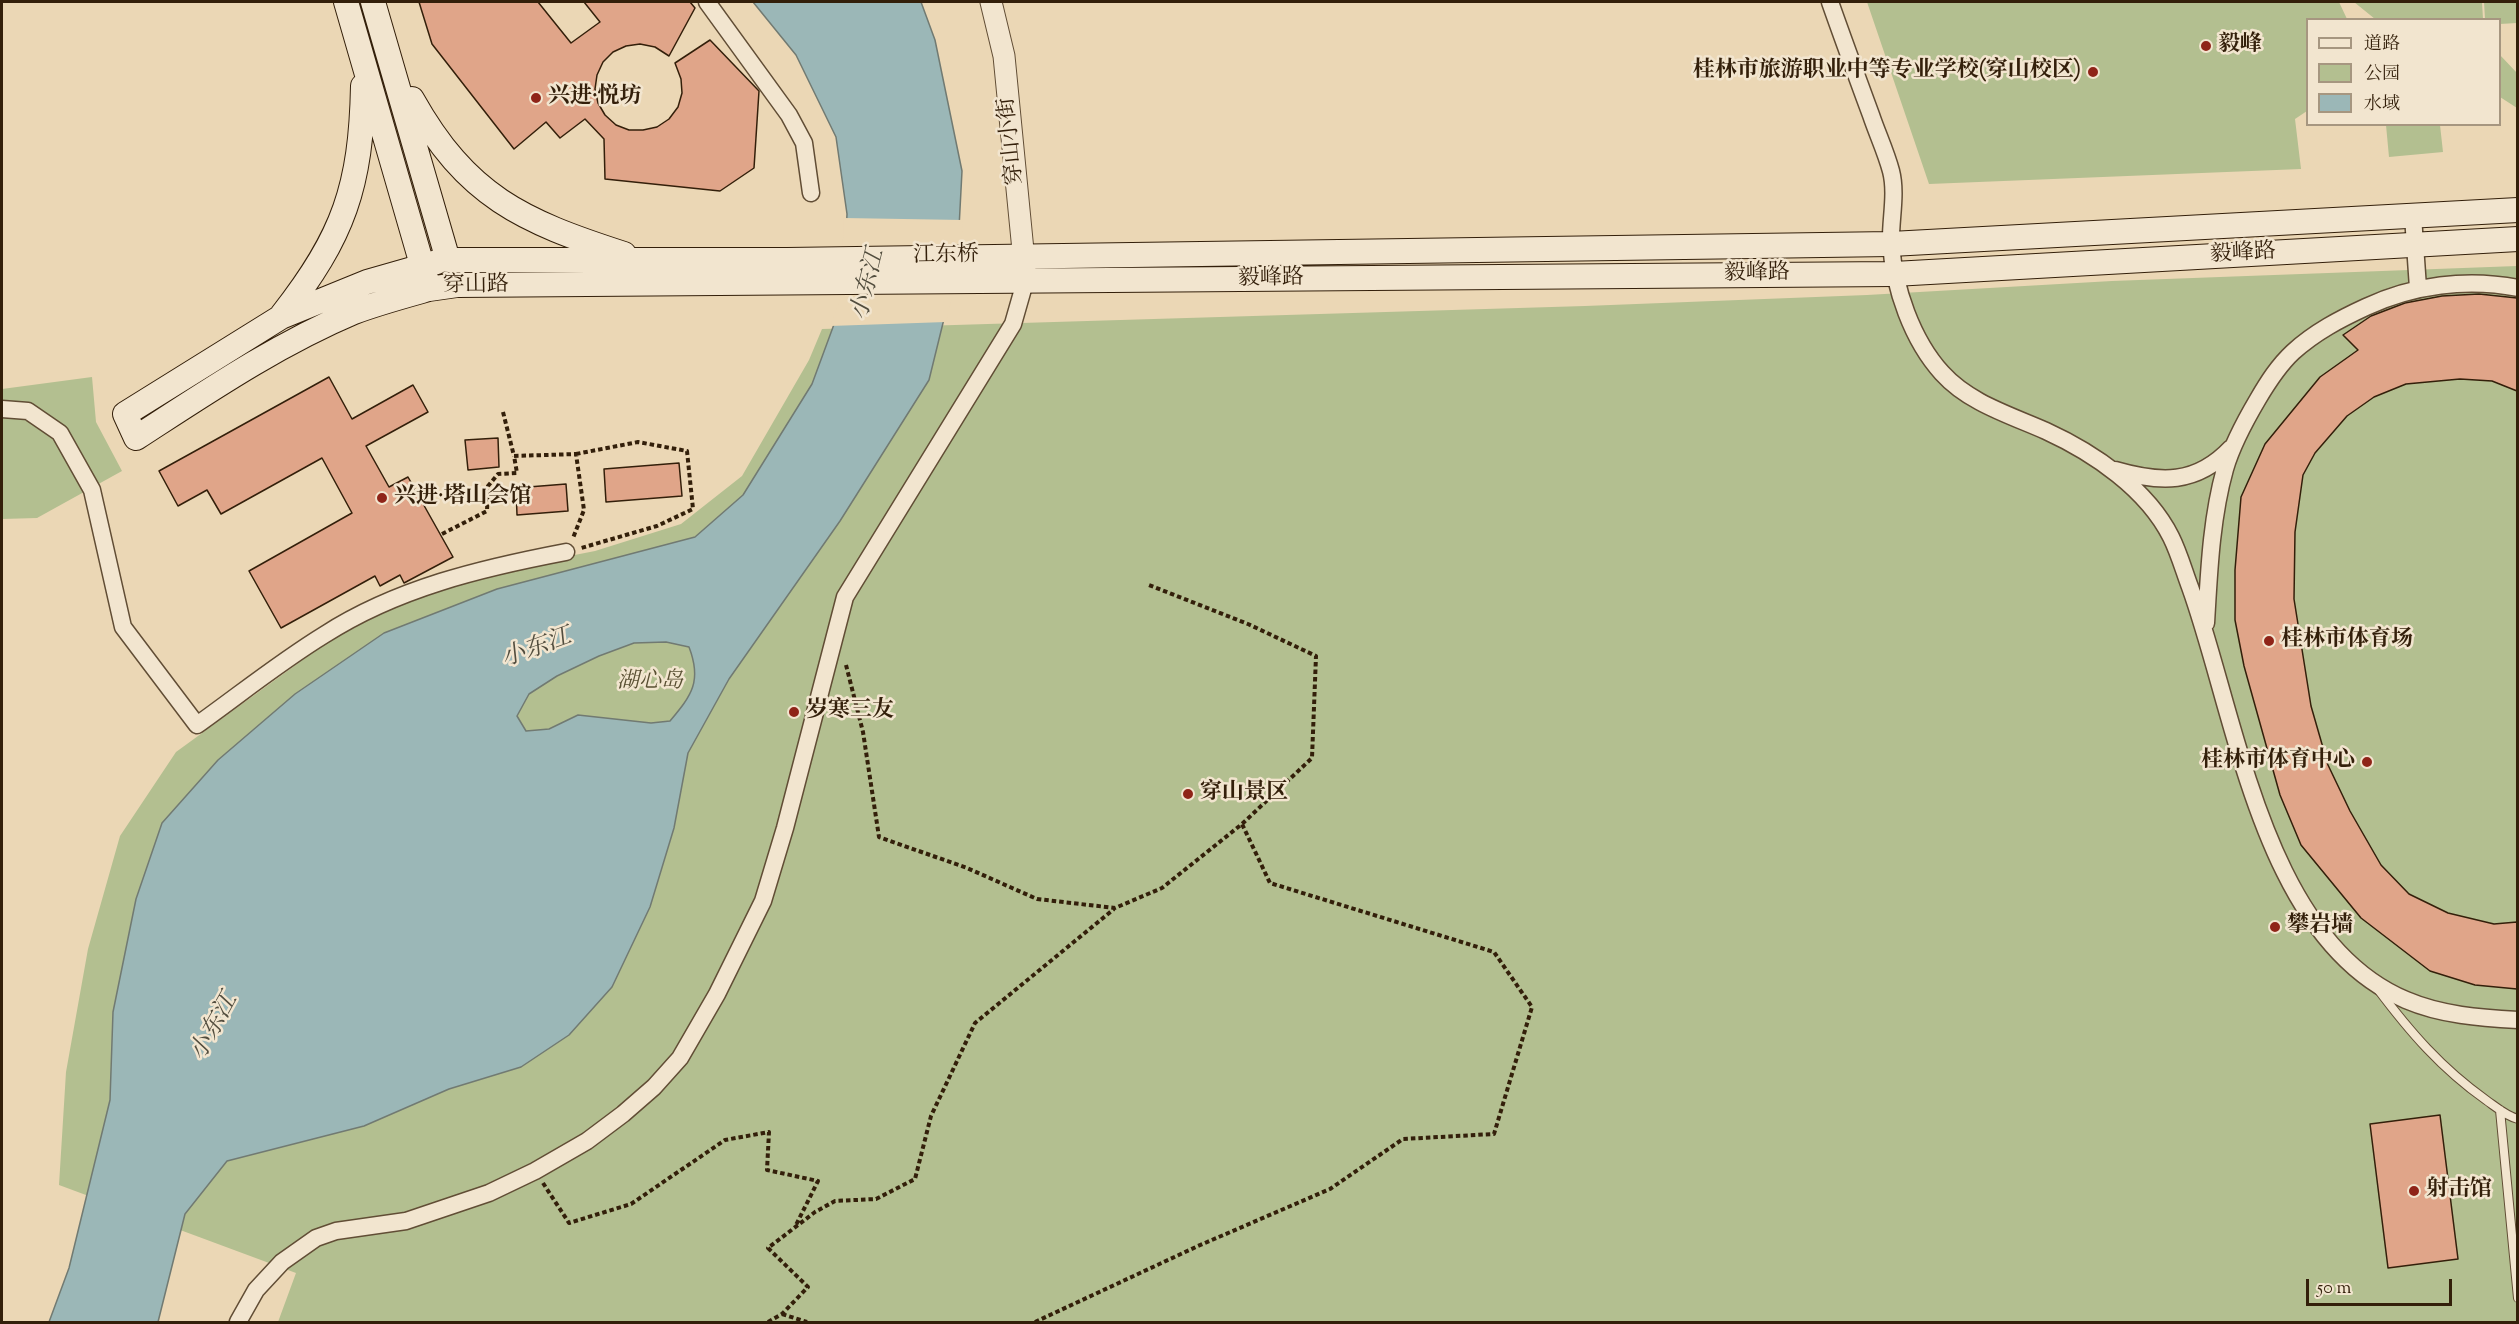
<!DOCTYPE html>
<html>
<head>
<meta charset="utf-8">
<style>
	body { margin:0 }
	#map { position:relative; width:2519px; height:1324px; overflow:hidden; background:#ebd7b5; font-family:"Sorts Mill Goudy","Noto Serif SC",serif }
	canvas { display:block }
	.frame { position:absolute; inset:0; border:3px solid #331f0a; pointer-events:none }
	.legend { position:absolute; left:2306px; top:18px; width:195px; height:108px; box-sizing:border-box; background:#f2e5cf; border:2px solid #a69680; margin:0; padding:8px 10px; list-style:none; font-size:18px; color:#331f0a }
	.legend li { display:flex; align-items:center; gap:12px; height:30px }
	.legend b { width:30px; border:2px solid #a69680 }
	.scale { position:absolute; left:2306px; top:1279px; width:146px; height:27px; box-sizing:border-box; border:3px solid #331f0a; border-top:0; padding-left:8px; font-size:18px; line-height:21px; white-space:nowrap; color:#331f0a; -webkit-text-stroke:4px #f2e5cf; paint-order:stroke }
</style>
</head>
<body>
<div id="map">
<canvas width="2519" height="1324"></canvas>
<div class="frame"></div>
<ul class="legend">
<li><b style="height:8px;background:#f2e5cf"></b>道路</li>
<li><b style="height:16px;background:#b3bf90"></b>公园</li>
<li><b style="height:16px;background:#9bb7b7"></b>水域</li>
</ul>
<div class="scale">50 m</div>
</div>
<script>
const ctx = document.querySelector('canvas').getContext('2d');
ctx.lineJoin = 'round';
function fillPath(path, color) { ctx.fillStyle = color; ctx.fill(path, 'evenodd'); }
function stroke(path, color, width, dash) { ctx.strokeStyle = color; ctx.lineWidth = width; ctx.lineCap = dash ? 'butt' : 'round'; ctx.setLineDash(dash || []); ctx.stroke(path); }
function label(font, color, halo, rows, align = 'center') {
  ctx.font = font + ' "Sorts Mill Goudy","Noto Serif SC",serif'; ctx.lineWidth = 5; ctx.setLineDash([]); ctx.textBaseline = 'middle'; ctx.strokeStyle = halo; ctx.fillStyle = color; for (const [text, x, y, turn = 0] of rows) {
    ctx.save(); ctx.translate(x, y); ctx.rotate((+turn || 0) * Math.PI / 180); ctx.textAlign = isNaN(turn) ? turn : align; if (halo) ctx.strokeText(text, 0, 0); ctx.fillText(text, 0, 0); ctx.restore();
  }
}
fillPath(new Path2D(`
	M 1867,2 L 2339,2 L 2347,19 L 2308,20 L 2307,111 L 2295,119 L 2301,169 L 1929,184 Z
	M 2354,2 L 2482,2 L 2483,19 L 2375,19 Z
	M 2484,2 L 2517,2 L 2517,23 L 2500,24 L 2500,20 L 2485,19 Z
	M 2500,55 L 2517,73 L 2517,108 L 2500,97 Z
	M 2386,125 L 2440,125 L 2443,152 L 2389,157 Z
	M 2517,266 L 2517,1322 L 278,1322 L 296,1273 L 59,1185 L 66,1072 L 88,949 L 120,836 L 176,752 L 330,640 L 412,598 L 493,571 L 595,551 L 681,524 L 742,476 L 809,360 L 822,329 L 1585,306 L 1867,295 L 2112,281 Z
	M 92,377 L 96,422 L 122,471 L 37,518 L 2,519 L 2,389 Z`), '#b3bf90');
const water = new Path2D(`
	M 753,2 L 921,2 L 935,40 L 962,171 L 957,266 L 929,380 L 840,521 L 729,679 L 688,753 L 674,828 L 650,907 L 612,987 L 569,1035 L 521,1067 L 449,1089 L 364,1126 L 227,1161 L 185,1214 L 158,1322 L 49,1322 L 69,1268 L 110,1100 L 113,1012 L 136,899 L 162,823 L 218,760 L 295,694 L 384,633 L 497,589 L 695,537 L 743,495 L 812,384 L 843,300 L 847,214 L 836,137 L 796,55 ZM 666,642 L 689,647 C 702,681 692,695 670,721 L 651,723 L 578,715 L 549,729 L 526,731 L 517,716 L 529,694 L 557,676 L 599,656 L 634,643 Z`);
fillPath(water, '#9bb7b7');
stroke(water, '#717a72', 1.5);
fillPath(new Path2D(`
	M 844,218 L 963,220 L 960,267 L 946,322 L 830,326 L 840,300 Z`), '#ebd7b5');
const building = new Path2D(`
	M 419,2 L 538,2 L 571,43 L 600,22 L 584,2 L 690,2 L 695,8 L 669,56 L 655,47 L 640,44 L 626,46 L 613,52 L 603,62 L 597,75 L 595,89 L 598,103 L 605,115 L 616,125 L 629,130 L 643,130 L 657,127 L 669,119 L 678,107 L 682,93 L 681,79 L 675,63 L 710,40 L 759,91 L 754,168 L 720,191 L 605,179 L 604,139 L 585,119 L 560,138 L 546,122 L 514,149 L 432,44 Z
	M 2479,294 L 2517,298 L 2517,391 L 2492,381 L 2460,379 L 2406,384 L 2374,397 L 2347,416 L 2315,453 L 2303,475 L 2295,532 L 2294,599 L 2311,706 L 2328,765 L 2350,811 L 2381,865 L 2409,894 L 2448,913 L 2494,924 L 2517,922 L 2517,989 L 2475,985 L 2430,971 L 2361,918 L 2301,845 L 2280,795 L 2244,666 L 2235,620 L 2235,570 L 2241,497 L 2265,444 L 2320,377 L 2358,350 L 2343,335 L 2371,316 L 2405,303 L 2442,296 Z
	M 329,377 L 352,419 L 413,385 L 428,412 L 366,446 L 389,487 L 408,477 L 453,557 L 404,583 L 400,575 L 380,586 L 375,576 L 281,628 L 249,571 L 352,513 L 322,458 L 221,514 L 207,490 L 178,506 L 159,471 Z
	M 498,438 L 499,467 L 468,470 L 465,440 Z
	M 679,463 L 682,496 L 606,502 L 604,469 Z
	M 566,484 L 568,511 L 517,515 L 516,488 Z
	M 2440,1115 L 2458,1259 L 2388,1268 L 2370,1124 Z`);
fillPath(building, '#e0a589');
stroke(building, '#331f0a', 1.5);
const service = new Path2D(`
	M 2377,988 C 2410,1032 2441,1068 2486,1100 C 2496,1107 2506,1116 2518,1119
	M 2500,1110 L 2518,1298`);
const minor = new Path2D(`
	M 707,2 L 789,115 L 804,143 L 811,193
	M 1830,2 C 1843,39 1857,77 1871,115 C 1877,133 1886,152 1891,171 C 1897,194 1890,221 1891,244 C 1894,288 1912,340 1942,373 C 1969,403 2010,415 2046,431 C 2094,453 2147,489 2171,537 C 2179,553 2184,571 2190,587 C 2237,717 2263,940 2406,1000 C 2441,1015 2480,1018 2518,1020
	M 2413,216 L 2418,288
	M 2,409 L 28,411 L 60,433 L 92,490 L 123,627 L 197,725 C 239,695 280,662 324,635 C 397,588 482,568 566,552
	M 2115,470 C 2160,483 2196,485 2231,448
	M 2206,623 C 2209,573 2211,519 2225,469 C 2232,445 2245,421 2258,399 C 2268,382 2278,366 2293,352 C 2315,332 2340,319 2366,307 C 2413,285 2467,278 2518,288
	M 238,1322 L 256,1290 L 282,1262 L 316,1238 L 336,1231 L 406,1221 L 489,1193 L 535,1171 L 587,1141 L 623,1114 L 654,1087 L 680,1058 L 717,994 L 763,901 L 785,828 L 845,597 L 1013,324 L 1025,282`);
const tertiary = new Path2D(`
	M 991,2 L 1004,56 L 1025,271`);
const secondary = new Path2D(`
	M 346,2 L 429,289 L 457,285 L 1894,274 L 2518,239
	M 373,2 L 448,260 L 787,260 L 1891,244 L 2518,210
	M 412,99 C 467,197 522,221 624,254
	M 429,289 C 404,296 378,303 354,312 C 276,345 207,392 136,438 L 125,414 L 281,317 L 367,282 L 437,262
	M 282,315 C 344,236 361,186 363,86`);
stroke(service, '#614d35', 10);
stroke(minor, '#614d35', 19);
stroke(tertiary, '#614d35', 23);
stroke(secondary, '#331f0a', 26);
stroke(new Path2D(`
	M 503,412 L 514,456
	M 576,454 L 638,442 L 687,451 L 693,509 L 657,526 L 581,548
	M 442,534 L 487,511 L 488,486 L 498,474 L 517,473 L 514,456 L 576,454 L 584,510 L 573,538
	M 846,665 L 863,732 L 879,837 L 967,868 L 1037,899 L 1115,908 L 1162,888 L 1242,824 L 1312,758 L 1316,656 L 1248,624 L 1149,585
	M 543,1183 L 569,1223 L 631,1204 L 725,1140 L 769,1132 L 767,1170 L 818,1181 L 795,1227
	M 782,1314 L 807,1322
	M 768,1322 L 782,1314 L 808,1287 L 768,1248 L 815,1212 L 835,1201 L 876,1199 L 915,1179 L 931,1116 L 975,1023 L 1114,909
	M 1035,1322 L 1198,1246 L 1330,1189 L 1403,1139 L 1494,1134 L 1532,1007 L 1494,952 L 1270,883 L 1242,824`), '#331f0a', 4, [4.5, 3]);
stroke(service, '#f2e5cf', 8);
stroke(minor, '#f2e5cf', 16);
stroke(tertiary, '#f2e5cf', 21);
stroke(secondary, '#f2e5cf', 24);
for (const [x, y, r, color] of [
	[2206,46,6,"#8f2418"],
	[2093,72,6,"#8f2418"],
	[536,98,6,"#8f2418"],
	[382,498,6,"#8f2418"],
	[2269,641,6,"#8f2418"],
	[794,712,6,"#8f2418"],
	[2367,762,6,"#8f2418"],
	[1188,794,6,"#8f2418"],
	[2275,927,6,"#8f2418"],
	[2414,1191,6,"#8f2418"]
]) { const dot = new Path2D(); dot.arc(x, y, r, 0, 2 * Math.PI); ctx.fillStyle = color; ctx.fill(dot); stroke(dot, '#f2e5cf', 2); }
label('bold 22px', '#331f0a', '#f2e5cf', [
	["毅峰",2218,46],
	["桂林市旅游职业中等专业学校(穿山校区)",2081,72,"right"],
	["兴进·悦坊",548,98],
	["兴进·塔山会馆",394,498],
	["桂林市体育场",2281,641],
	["岁寒三友",806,712],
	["桂林市体育中心",2355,762,"right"],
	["穿山景区",1200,794],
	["攀岩墙",2287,927],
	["射击馆",2426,1191]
], 'left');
label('22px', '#331f0a', '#f2e5cf', [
	["穿山小街",1013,141,-96],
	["毅峰路",2243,255,-3],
	["江东桥",946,257,-1],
	["毅峰路",1757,275,-1],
	["毅峰路",1271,280,-1],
	["穿山路",476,287,-1]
]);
label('italic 22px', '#594f32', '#f2e5cf', [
	["湖心岛",650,683]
]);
label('italic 24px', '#524d3e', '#f2e5cf', [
	["小东江",870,285,-76],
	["小东江",537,650,-20],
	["小东江",216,1028,-61]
]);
</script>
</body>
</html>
